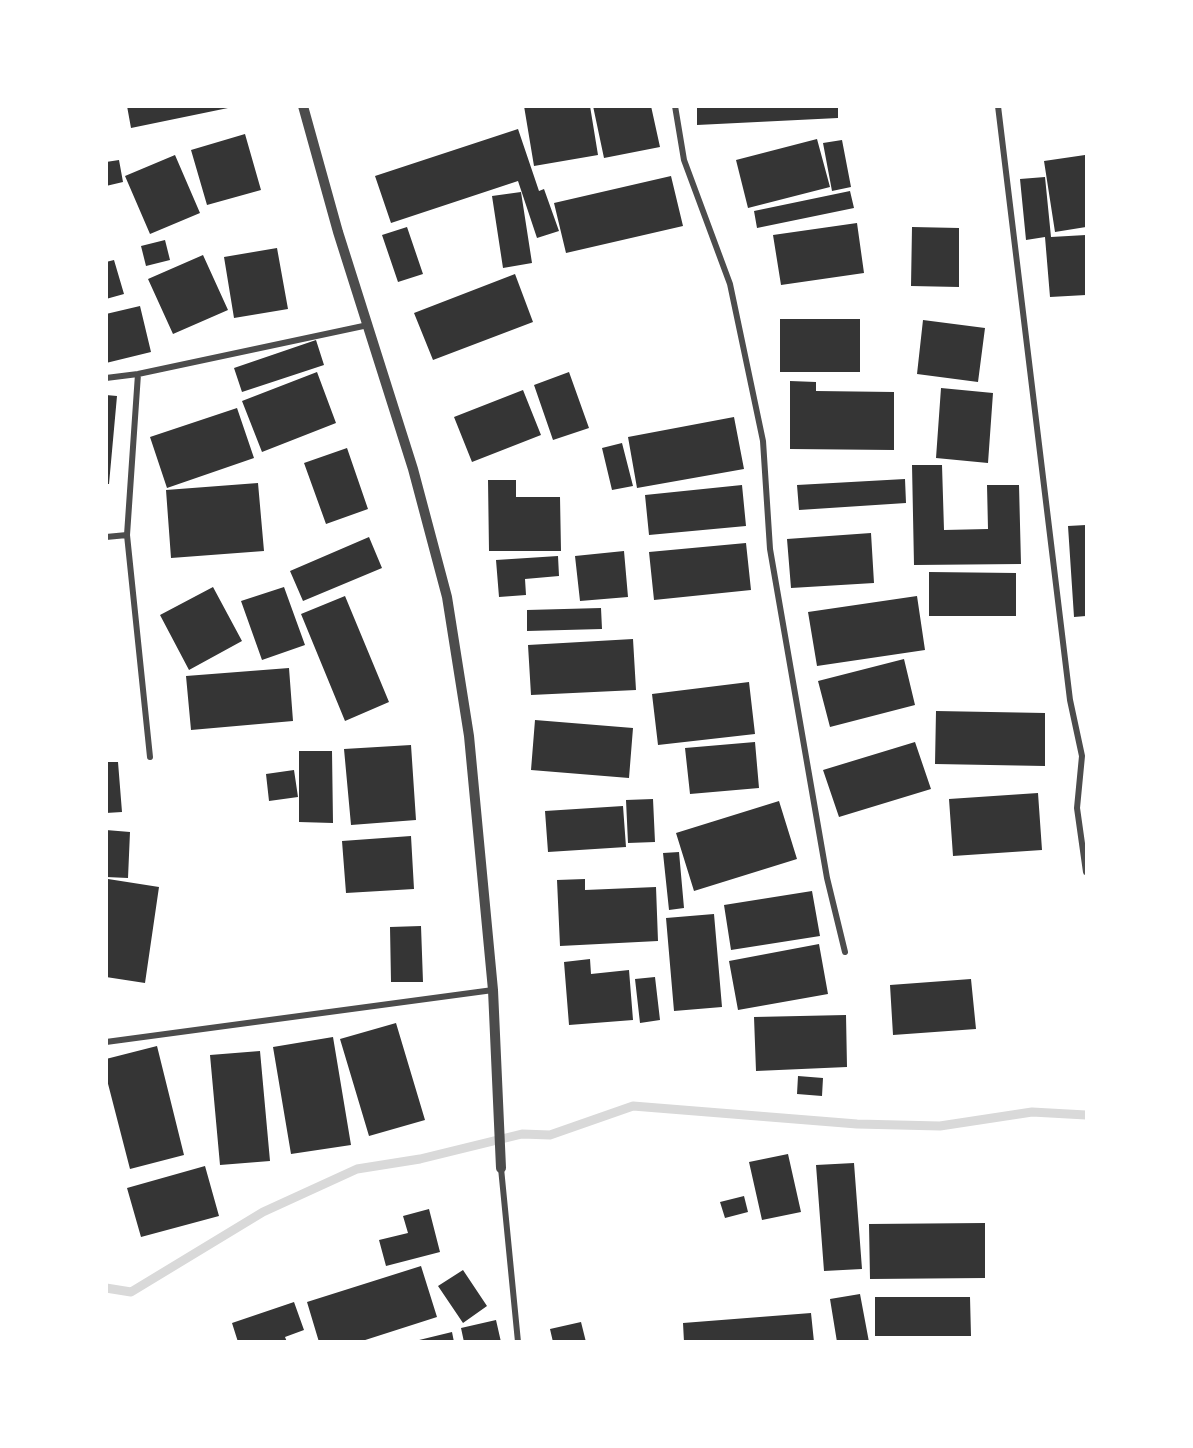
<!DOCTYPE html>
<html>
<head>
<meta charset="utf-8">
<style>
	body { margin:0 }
	#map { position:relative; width:1193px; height:1448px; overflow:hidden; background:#fff; font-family:Ubuntu,sans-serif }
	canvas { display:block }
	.frame { position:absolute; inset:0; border:108px solid #fff; pointer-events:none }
</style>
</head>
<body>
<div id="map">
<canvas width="1193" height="1448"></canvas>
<div class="frame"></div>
</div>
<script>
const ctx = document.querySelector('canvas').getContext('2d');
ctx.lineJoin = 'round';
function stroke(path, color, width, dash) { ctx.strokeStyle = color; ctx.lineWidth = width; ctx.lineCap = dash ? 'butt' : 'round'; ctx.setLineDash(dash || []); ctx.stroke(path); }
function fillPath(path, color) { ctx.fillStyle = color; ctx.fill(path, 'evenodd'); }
stroke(new Path2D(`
	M 106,1288 L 131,1292 L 263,1212 L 357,1169 L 420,1159 L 522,1134 L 550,1135 L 633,1106 L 857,1124 L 940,1126 L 1032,1112 L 1086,1115`), '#d9d9d9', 9);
fillPath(new Path2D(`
	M 127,106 L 228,106 L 228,108 L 131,128 Z
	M 524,106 L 590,106 L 598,155 L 534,166 Z
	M 593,106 L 651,106 L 660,147 L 604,158 Z
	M 697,106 L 838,106 L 838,118 L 697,125 Z
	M 518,129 L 539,191 L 544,189 L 559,231 L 537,238 L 518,181 L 391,223 L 375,176 Z
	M 245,134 L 261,190 L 207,205 L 191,150 Z
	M 817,139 L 830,187 L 748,208 L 736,160 Z
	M 842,140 L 851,187 L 832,191 L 823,143 Z
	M 175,155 L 200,213 L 150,234 L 125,176 Z
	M 1085,155 L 1086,227 L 1055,232 L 1044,161 Z
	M 119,160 L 123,182 L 106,186 L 106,162 Z
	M 671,176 L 683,226 L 566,253 L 554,203 Z
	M 1045,177 L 1051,237 L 1086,235 L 1086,295 L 1050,297 L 1045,237 L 1026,240 L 1020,179 Z
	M 850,191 L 854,208 L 757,228 L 754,211 Z
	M 521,192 L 532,263 L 503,268 L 492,196 Z
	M 857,223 L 864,273 L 781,285 L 773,235 Z
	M 407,227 L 423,274 L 398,282 L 382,235 Z
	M 912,227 L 959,228 L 959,287 L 911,286 Z
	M 165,240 L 170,260 L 146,266 L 141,246 Z
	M 277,248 L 288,309 L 234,318 L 224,257 Z
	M 203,255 L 228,310 L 173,334 L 148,279 Z
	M 114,260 L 124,294 L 106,299 L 106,262 Z
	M 515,274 L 533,322 L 433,360 L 414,313 Z
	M 140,306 L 151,352 L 106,363 L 106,314 Z
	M 780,319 L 860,319 L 860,372 L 780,372 Z
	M 923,320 L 985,328 L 978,382 L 917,374 Z
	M 316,340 L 324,365 L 242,392 L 234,368 Z
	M 317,372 L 336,423 L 262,452 L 242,401 Z
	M 569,372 L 589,428 L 553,440 L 534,385 Z
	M 790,381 L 816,382 L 816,391 L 894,392 L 894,450 L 790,449 Z
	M 941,388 L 993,393 L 988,463 L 936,458 Z
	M 523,390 L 541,435 L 472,462 L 454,417 Z
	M 106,395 L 117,396 L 109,484 L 106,484 Z
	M 237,408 L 254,458 L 167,488 L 150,437 Z
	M 734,417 L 744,469 L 637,488 L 628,437 Z
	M 622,443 L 633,486 L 612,490 L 602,448 Z
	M 347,448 L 368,509 L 326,524 L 304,463 Z
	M 912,465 L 942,465 L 944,530 L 988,529 L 987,485 L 1019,485 L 1021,564 L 914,565 Z
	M 905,479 L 906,503 L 799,510 L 797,485 Z
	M 488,480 L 516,480 L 516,497 L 560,497 L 561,551 L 489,551 Z
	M 258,483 L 264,551 L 171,558 L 166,490 Z
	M 742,485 L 746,526 L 649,535 L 645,495 Z
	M 1086,525 L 1086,616 L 1074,617 L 1068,526 Z
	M 871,533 L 874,583 L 791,588 L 787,539 Z
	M 369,537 L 382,568 L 303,601 L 290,571 Z
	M 746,543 L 751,590 L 654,600 L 649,552 Z
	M 624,551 L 628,597 L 580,601 L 575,556 Z
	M 558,556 L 559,576 L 525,579 L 526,595 L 499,597 L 496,560 Z
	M 929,572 L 1016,573 L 1016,616 L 929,616 Z
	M 213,587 L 242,641 L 189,670 L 160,615 Z
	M 284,587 L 305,645 L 262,660 L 241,601 Z
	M 345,596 L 389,702 L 345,721 L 301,614 Z
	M 917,596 L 925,650 L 817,666 L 808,612 Z
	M 601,608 L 602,629 L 527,631 L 527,610 Z
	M 633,639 L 636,690 L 531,695 L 528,645 Z
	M 904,659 L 915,705 L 830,727 L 818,681 Z
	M 289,668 L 293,721 L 191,730 L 186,676 Z
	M 749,682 L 755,734 L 658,745 L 652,694 Z
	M 936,711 L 1045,713 L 1045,766 L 935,764 Z
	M 535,720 L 633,728 L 629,778 L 531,770 Z
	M 755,742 L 759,788 L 690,794 L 685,748 Z
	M 915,742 L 931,789 L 839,817 L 823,770 Z
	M 411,745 L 416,820 L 351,825 L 344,749 Z
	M 299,751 L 332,751 L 333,823 L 299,822 Z
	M 106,762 L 118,762 L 122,812 L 106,813 Z
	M 294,770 L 298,797 L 269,801 L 266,774 Z
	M 1038,793 L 1042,850 L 953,856 L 949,799 Z
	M 653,799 L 655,842 L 628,843 L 626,800 Z
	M 779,801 L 797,859 L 694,891 L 676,833 Z
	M 623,806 L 626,847 L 548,852 L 545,811 Z
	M 106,830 L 130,832 L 128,878 L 106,877 Z
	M 411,836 L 414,889 L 346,893 L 342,841 Z
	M 679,852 L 684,908 L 669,910 L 663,853 Z
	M 108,879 L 159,887 L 145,983 L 106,977 Z
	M 585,879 L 585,890 L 656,887 L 658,941 L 560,946 L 557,880 Z
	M 812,891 L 820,936 L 731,950 L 724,905 Z
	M 714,914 L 722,1007 L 674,1011 L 666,918 Z
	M 421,926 L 423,982 L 391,982 L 390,927 Z
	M 819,944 L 828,994 L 738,1010 L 729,961 Z
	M 590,959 L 591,974 L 629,970 L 633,1020 L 569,1025 L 564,962 Z
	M 655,977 L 660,1020 L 640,1023 L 635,979 Z
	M 971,979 L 976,1029 L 893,1035 L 890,985 Z
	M 846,1015 L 847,1067 L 756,1071 L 754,1017 Z
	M 396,1023 L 425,1120 L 369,1136 L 340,1039 Z
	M 333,1037 L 351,1145 L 291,1154 L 273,1047 Z
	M 157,1046 L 184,1155 L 130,1169 L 106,1076 L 106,1059 Z
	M 260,1051 L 270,1161 L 220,1165 L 210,1055 Z
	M 798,1076 L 823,1078 L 822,1096 L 797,1094 Z
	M 788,1154 L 801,1212 L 762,1220 L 749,1162 Z
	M 854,1163 L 862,1269 L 824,1271 L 816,1165 Z
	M 205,1166 L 219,1216 L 141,1237 L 127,1188 Z
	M 744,1196 L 748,1212 L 725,1218 L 720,1202 Z
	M 429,1209 L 440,1252 L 386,1266 L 379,1240 L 408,1233 L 403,1216 Z
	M 985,1223 L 985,1278 L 870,1279 L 869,1224 Z
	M 421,1266 L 437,1317 L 359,1342 L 319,1342 L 307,1302 Z
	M 463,1270 L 487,1306 L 463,1323 L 438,1286 Z
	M 860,1294 L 869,1342 L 837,1342 L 830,1299 Z
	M 875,1297 L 970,1297 L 971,1336 L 875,1336 Z
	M 294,1302 L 304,1330 L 285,1337 L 287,1342 L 238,1342 L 232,1323 Z
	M 811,1313 L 814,1342 L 684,1342 L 683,1323 Z
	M 496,1320 L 501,1342 L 464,1342 L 461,1328 Z
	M 581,1322 L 586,1342 L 553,1342 L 550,1329 Z
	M 452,1332 L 454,1342 L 415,1342 L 415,1341 Z`), '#353535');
stroke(new Path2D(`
	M 675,106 L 684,160 L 730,284 L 763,441 L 770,549 L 827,878 L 845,952
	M 998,106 L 1070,700 L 1082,756 L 1077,808 L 1086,872
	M 138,374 L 127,535 L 150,757
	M 106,378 L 138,374 L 368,325
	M 106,537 L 127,535
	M 106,1042 L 493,990
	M 501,1168 L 518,1342`), '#4c4c4c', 6);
stroke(new Path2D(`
	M 303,106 L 338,232 L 413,469 L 447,597 L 469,736 L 493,990 L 501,1168`), '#4c4c4c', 10);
</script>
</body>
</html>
